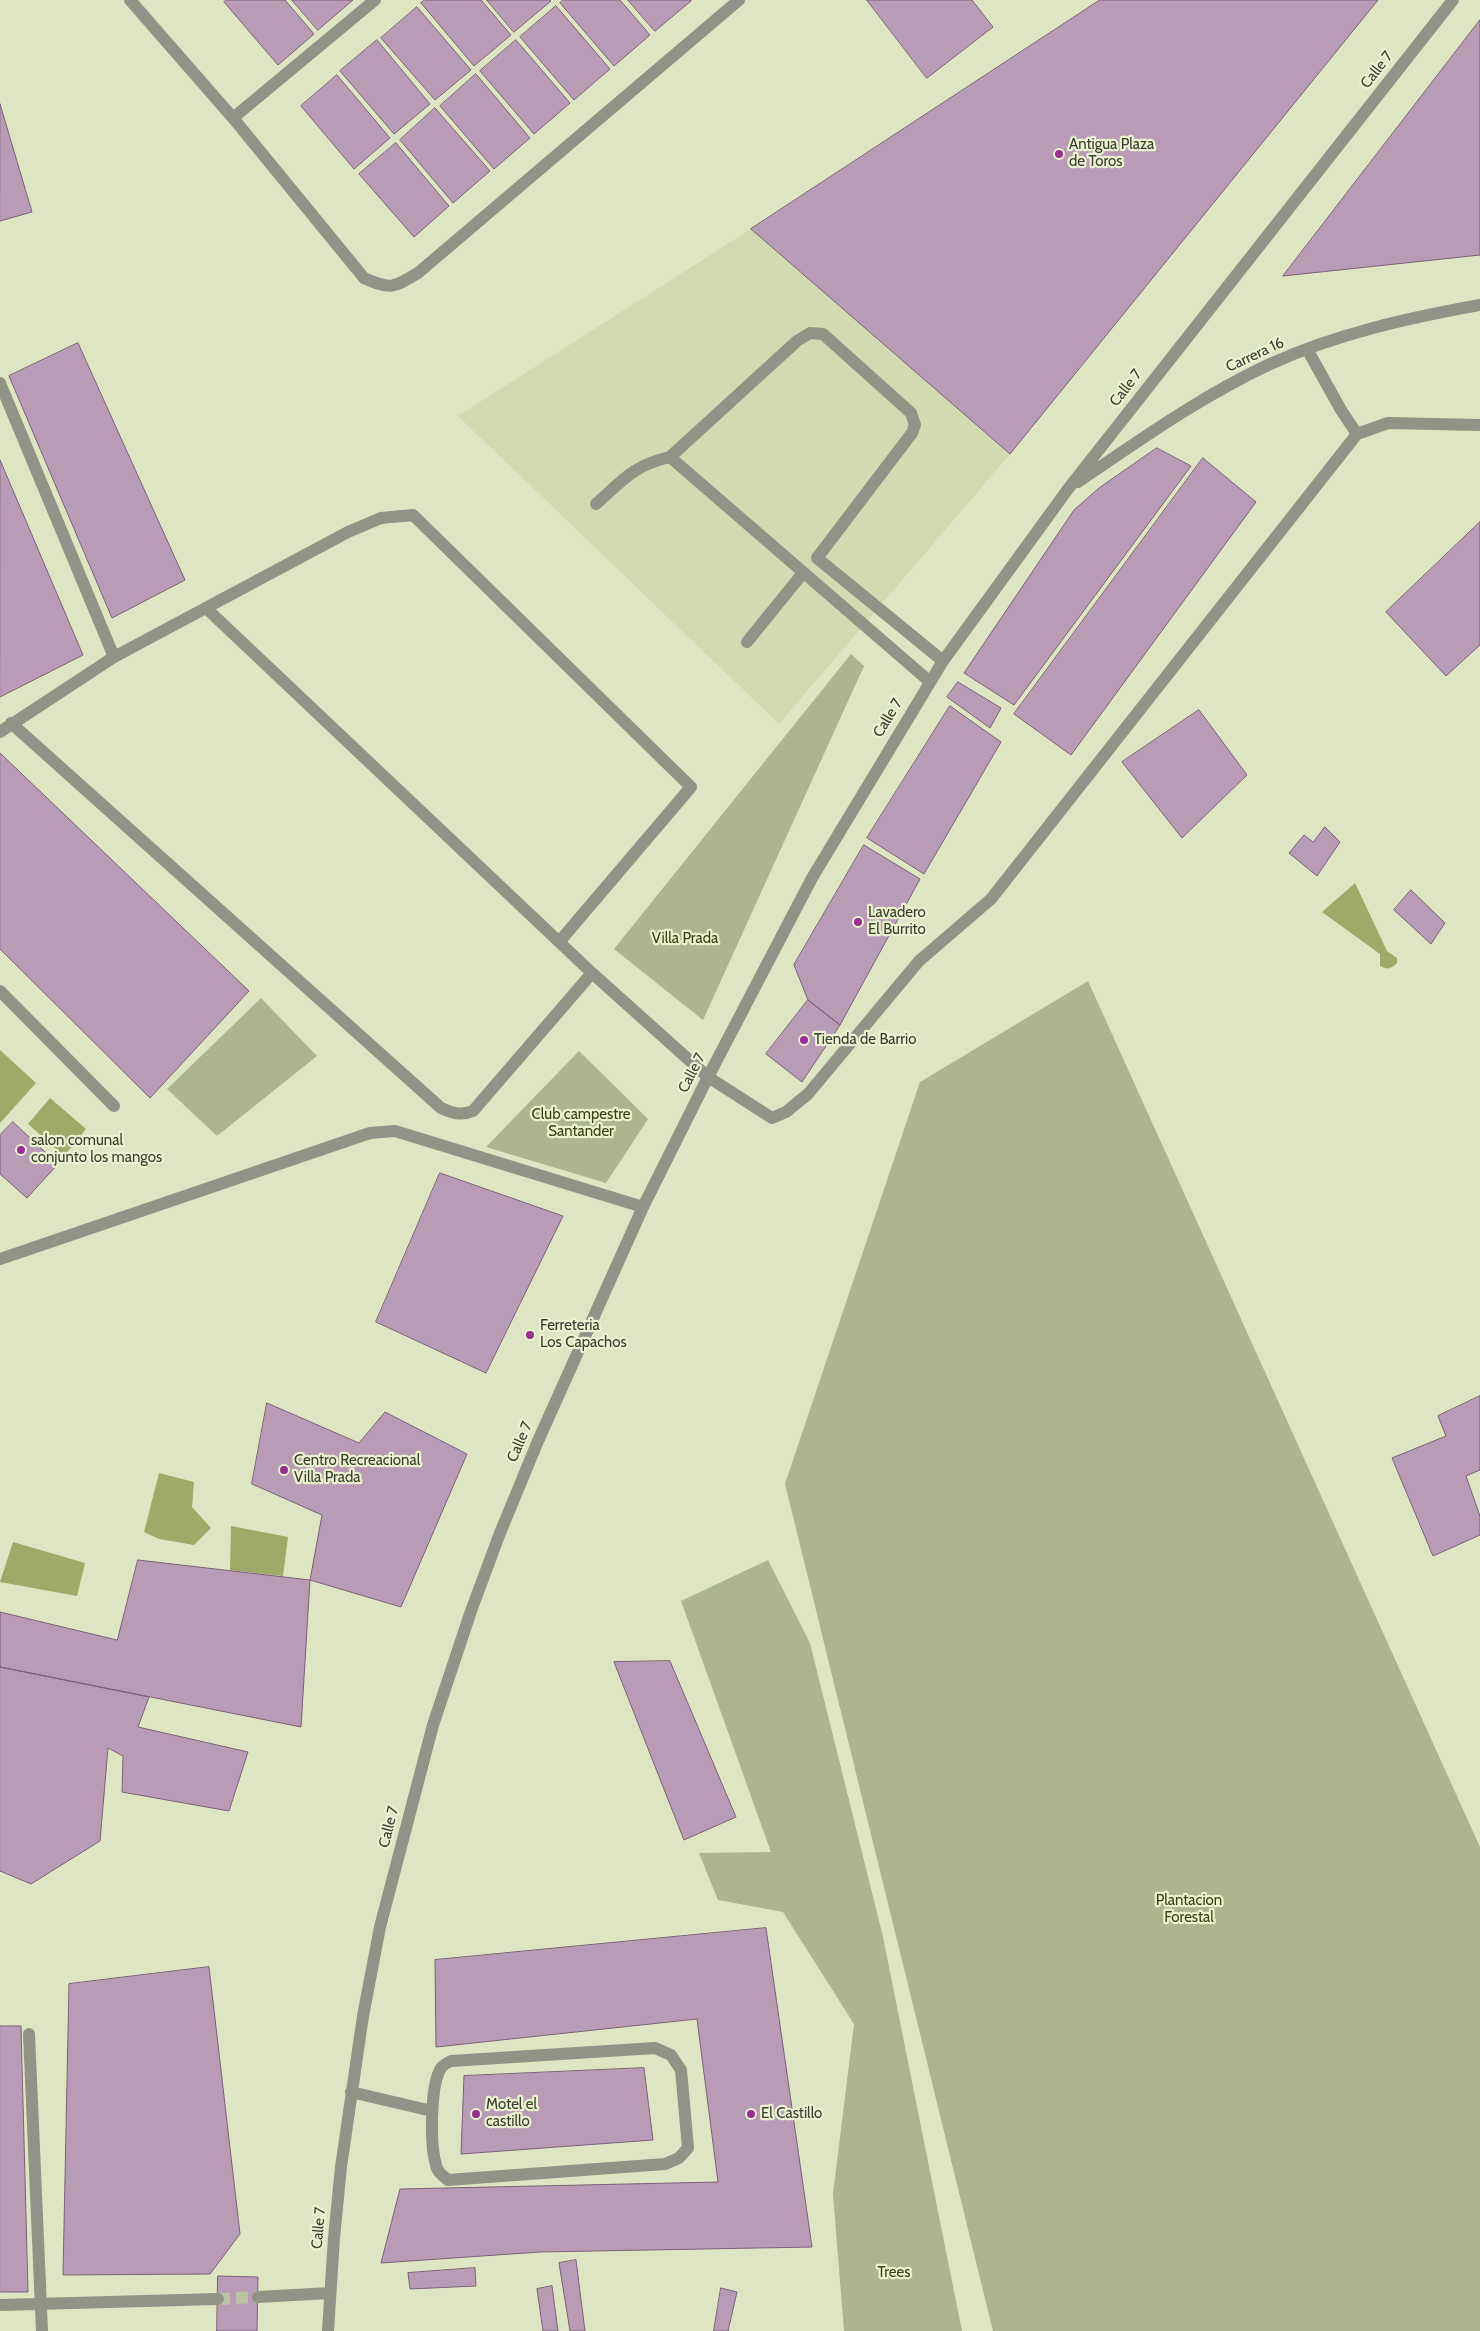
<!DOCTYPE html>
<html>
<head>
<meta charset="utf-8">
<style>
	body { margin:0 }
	canvas { display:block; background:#dde5c2 }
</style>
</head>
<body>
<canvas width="1480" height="2331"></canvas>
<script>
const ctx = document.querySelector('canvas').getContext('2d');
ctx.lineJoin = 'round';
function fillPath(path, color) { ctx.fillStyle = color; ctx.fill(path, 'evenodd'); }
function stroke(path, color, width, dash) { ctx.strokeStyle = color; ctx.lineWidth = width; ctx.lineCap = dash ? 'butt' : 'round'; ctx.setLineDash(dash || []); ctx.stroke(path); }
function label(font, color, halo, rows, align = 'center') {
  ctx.font = font + ' Cabin,sans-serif'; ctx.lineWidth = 4.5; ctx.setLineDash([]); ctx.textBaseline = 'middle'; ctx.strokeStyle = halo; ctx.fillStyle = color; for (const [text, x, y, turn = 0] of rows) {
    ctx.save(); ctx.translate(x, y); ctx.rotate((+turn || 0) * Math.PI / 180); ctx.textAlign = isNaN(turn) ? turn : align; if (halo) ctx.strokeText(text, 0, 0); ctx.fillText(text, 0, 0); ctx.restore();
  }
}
fillPath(new Path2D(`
	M 751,229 L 1010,454 L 779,724 L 458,416 Z`), '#d1dab0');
fillPath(new Path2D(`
	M 851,654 L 864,666 L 703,1020 L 614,949 Z
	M 1088,981 L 1480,1847 L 1480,2331 L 993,2331 L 785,1484 L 920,1082 Z
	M 261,998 L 317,1056 L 217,1136 L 167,1089 Z
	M 579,1051 L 648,1119 L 606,1183 L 486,1147 Z
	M 768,1560 L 810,1643 L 883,1937 L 962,2331 L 844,2331 L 833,2194 L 854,2024 L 783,1912 L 718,1900 L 699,1853 L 771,1852 L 681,1601 Z`), '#acb58e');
fillPath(new Path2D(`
	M 1355,883 L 1387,951 L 1397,958 L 1397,963 C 1391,969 1387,970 1380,966 L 1380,954 L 1322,912 Z
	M 0,1050 L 36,1083 L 0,1123 Z
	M 50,1098 L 86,1129 L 64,1156 L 28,1124 Z
	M 159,1473 L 194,1482 L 192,1507 L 211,1528 L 194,1545 L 159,1539 L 144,1532 Z
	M 231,1526 L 288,1537 L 283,1576 L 230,1570 Z
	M 13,1542 L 85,1563 L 77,1596 L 0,1582 Z`), '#9daa69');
const building = new Path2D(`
	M 226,0 L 285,0 L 314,34 L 278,65 L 224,2 Z
	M 292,0 L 353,0 L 318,30 Z
	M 425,0 L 481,0 L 511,35 L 474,66 L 421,3 Z
	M 487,0 L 550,0 L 551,1 L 514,32 Z
	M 563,0 L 620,0 L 650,35 L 614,66 L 560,3 Z
	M 628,0 L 691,0 L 691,1 L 655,31 Z
	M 867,0 L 972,0 L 993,27 L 927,78 Z
	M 1100,0 L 1378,0 L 1010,454 L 751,229 Z
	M 556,6 L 610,69 L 574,100 L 520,37 Z
	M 417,7 L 471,70 L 435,100 L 381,38 Z
	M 1480,20 L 1480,255 L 1283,276 Z
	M 377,40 L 430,104 L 394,134 L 340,71 Z
	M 516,40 L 570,103 L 534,134 L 480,71 Z
	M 476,74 L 530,138 L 494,169 L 440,106 Z
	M 337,75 L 390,138 L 354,169 L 301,106 Z
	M 0,104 L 32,212 L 0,221 Z
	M 435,108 L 490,171 L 453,203 L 400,140 Z
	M 396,143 L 449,206 L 414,237 L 359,174 Z
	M 78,343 L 185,580 L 112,618 L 9,376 Z
	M 1157,448 L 1191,466 L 1014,705 L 964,673 L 1074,510 L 1099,488 Z
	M 1203,458 L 1256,502 L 1071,755 L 1014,714 Z
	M 0,460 L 83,655 L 0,697 Z
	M 1480,522 L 1480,645 L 1446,676 L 1386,612 Z
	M 958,682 L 1001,708 L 990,728 L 947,697 Z
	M 950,706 L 1001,742 L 924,874 L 867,838 Z
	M 1199,710 L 1247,775 L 1182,838 L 1122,762 Z
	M 0,753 L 249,991 L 150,1098 L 0,949 Z
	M 1325,827 L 1340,842 L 1317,876 L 1289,853 L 1304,835 L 1313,842 Z
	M 864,845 L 920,879 L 840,1025 L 808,1000 L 794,965 Z
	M 1411,890 L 1445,923 L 1431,944 L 1394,910 Z
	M 808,1000 L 840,1025 L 802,1082 L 766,1054 Z
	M 13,1122 L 58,1164 L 27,1198 L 0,1174 L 0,1135 Z
	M 440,1173 L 563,1216 L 486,1373 L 376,1322 Z
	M 1480,1396 L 1480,1470 L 1466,1476 L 1480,1516 L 1480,1535 L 1433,1556 L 1392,1458 L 1446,1436 L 1438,1416 Z
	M 267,1403 L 359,1443 L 385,1412 L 467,1454 L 401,1607 L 310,1580 L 322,1515 L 252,1484 Z
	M 138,1560 L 310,1580 L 301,1727 L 0,1667 L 0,1612 L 117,1640 Z
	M 670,1661 L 736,1817 L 684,1840 L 614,1662 Z
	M 0,1667 L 149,1697 L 138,1727 L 248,1752 L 229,1811 L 122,1792 L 123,1756 L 108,1748 L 100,1841 L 31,1884 L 0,1871 Z
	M 766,1928 L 812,2247 L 540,2252 L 381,2263 L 400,2189 L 718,2182 L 697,2019 L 436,2047 L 435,1960 Z
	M 209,1967 L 240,2234 L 210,2274 L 63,2275 L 69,1984 Z
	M 0,2026 L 21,2026 L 28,2292 L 0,2292 Z
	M 644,2068 L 653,2140 L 461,2154 L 464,2076 Z
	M 576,2260 L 585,2331 L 570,2331 L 559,2263 Z
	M 475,2268 L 476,2286 L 410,2289 L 408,2273 Z
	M 218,2276 L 258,2277 L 257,2331 L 217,2331 Z
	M 552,2286 L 558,2331 L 543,2331 L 537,2289 Z
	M 721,2288 L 737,2292 L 728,2331 L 714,2331 Z`);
fillPath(building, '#b89cb5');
stroke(building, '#7a6178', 1);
stroke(new Path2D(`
	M 218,2299 L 258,2297`), '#bcc3a5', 12, [12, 6]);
stroke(new Path2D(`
	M 130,0 L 233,118 L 364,278 C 391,290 393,288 418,273 L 739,0
	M 233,118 L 375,0
	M 1307,349 L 1341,410 L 1357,434
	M 0,383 L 114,657
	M 670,457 L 929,681
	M 1078,482 C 1140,440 1200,397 1268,365 C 1335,334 1408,318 1480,305
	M 596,504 C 623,480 634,465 670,457 L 797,341 L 810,333 L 823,334 L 911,413 L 915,425 L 912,433 L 817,558 L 943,661
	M 206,608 L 592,973 L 708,1077 L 772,1118 L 786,1112 L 808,1094 L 919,961 L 991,899 L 1357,434 L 1388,423 L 1480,425
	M 747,642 L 803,573
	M 11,723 L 441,1108 C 452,1113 461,1116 473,1111 L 592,973
	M 0,732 L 114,657 L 348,532 L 381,518 L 413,515 L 691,787 L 560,941
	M 0,991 L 114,1106
	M 0,1259 L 370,1133 L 395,1131 L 643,1207
	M 29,2034 L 42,2331
	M 655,2048 L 671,2055 L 681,2070 L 688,2148 L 679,2158 L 665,2164 L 448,2180 C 443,2176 437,2172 436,2165 C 430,2146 430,2085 441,2068 C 443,2065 447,2063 451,2061 Z
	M 351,2092 L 432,2111
	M 258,2297 L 330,2293
	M 0,2305 L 218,2299
	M 328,2331 L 334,2238 L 341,2167 L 363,2016 L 380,1927 L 433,1725 L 471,1611 L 500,1533 L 538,1441 L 643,1207 L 708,1077 L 812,878 L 943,661 L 1068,489 L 1453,0`), '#909385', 12);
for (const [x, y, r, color] of [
	[1059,154,5,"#972e92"],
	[858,922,5,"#972e92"],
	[804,1040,5,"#972e92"],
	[21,1150,5,"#972e92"],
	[530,1335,5,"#972e92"],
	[284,1470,5,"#972e92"],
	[476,2114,5,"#972e92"],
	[751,2114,5,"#972e92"]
]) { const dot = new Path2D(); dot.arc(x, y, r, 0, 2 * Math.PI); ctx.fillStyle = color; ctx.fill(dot); stroke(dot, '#eaf2cf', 2); }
label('15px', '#3a3d2f', '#eaf2cf', [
	["Calle 7",1377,70,-52],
	["Carrera 16",1255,355,-25],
	["Calle 7",1126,388,-52],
	["Calle 7",888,718,-59],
	["Calle 7",692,1073,-63],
	["Calle 7",520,1442,-67],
	["Calle 7",389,1827,-76],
	["Calle 7",319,2228,-85]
]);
label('15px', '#3a3d2f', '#eaf2cf', [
	["Antigua Plaza",1069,145],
	["de Toros",1069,162],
	["Lavadero",868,913],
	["El Burrito",868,930],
	["Tienda de Barrio",814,1040],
	["salon comunal",31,1141],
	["conjunto los mangos",31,1158],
	["Ferreteria",540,1326],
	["Los Capachos",540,1343],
	["Centro Recreacional",294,1461],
	["Villa Prada",294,1478],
	["Motel el",486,2105],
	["castillo",486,2122],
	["El Castillo",761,2114]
], 'left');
label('15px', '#3a410f', '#eaf2cf', [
	["Villa Prada",685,939],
	["Club campestre",581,1115],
	["Santander",581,1132],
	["Plantacion",1189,1901],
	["Forestal",1189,1918],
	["Trees",894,2273]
]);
</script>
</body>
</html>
